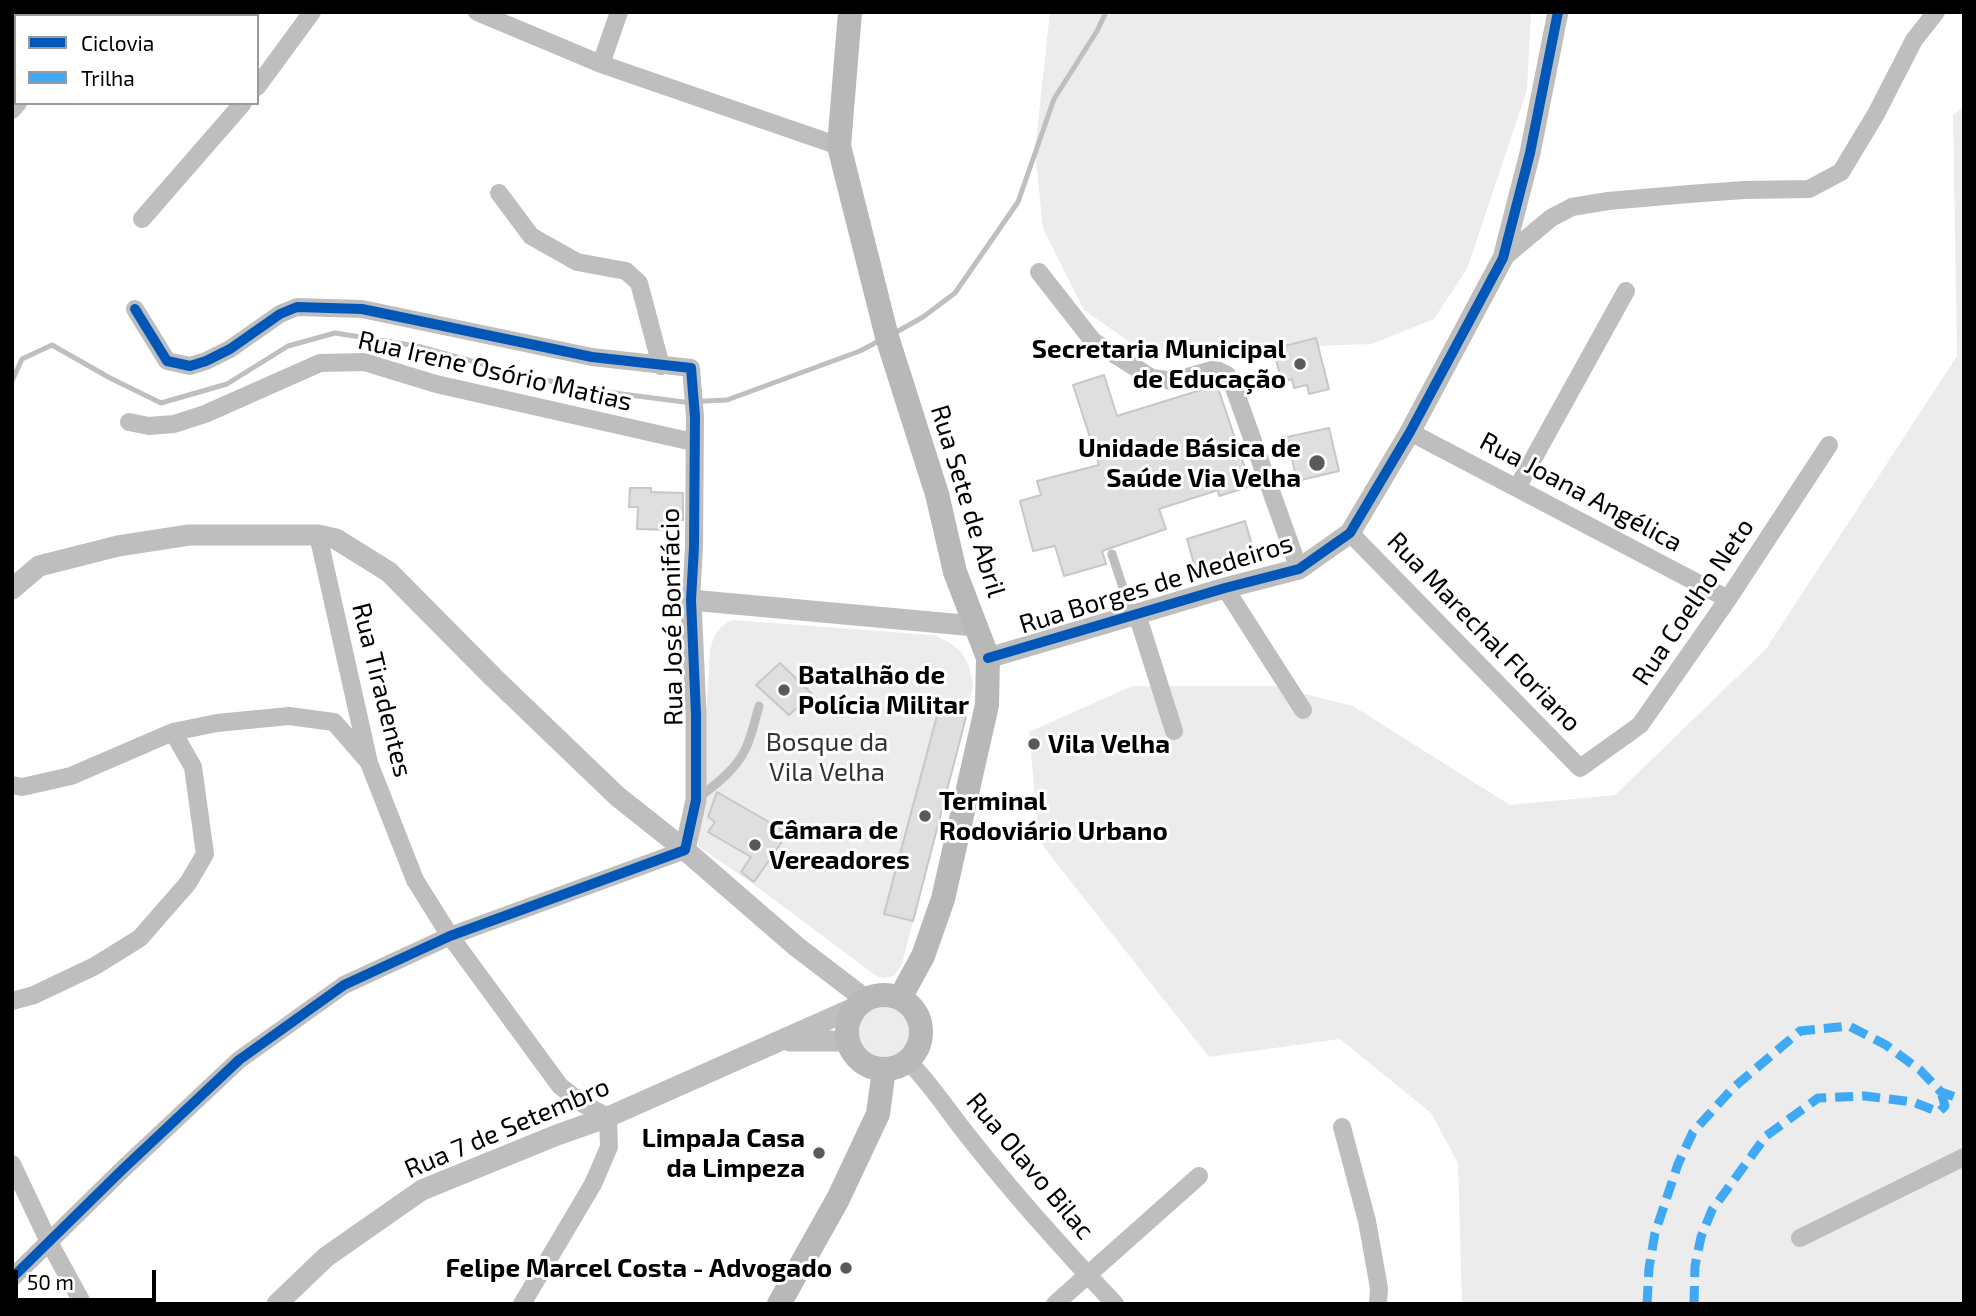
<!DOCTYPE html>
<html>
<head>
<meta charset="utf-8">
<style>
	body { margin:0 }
	#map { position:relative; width:1976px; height:1316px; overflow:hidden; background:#fff; font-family:"Exo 2",sans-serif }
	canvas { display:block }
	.frame { position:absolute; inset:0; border:14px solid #000; pointer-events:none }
	.legend { position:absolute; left:14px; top:14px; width:245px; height:91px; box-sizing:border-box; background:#fff; border:2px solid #999; margin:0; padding:9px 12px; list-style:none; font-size:21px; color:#000 }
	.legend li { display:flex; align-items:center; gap:14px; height:35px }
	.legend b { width:35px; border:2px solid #999 }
	.scale { position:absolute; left:14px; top:1270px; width:142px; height:32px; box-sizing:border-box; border:4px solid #000; border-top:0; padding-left:9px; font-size:21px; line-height:24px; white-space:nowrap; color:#000; -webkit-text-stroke:5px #fff; paint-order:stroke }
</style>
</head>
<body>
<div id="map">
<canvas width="1976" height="1316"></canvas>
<div class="frame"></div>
<ul class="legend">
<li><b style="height:9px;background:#0057b8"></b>Ciclovia</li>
<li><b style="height:9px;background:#3fa9f5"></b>Trilha</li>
</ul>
<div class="scale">50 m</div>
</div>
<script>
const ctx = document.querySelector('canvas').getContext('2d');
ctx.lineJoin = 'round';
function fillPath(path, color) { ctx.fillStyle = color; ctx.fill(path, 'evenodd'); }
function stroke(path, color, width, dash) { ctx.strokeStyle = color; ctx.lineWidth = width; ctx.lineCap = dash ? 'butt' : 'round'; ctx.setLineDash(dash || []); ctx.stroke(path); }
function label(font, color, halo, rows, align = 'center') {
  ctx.font = font + ' "Exo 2",sans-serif'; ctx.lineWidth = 6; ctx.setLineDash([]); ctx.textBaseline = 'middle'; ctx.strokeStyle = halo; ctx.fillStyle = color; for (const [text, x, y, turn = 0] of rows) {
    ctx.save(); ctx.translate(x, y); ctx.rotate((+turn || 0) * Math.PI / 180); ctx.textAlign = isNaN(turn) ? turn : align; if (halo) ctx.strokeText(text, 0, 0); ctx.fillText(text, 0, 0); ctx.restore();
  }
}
fillPath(new Path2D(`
	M 1050,12 L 1531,12 L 1527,90 L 1467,269 L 1434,319 L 1372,344 L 1144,352 L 1084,310 L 1043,229 L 1035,150 Z
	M 1964,107 L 1964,1304 L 1462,1304 L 1458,1163 L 1431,1113 L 1340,1039 L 1209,1057 L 1039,841 L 1029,732 L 1132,686 L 1273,686 L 1353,706 L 1510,805 L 1615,795 L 1766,649 L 1957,356 L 1953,115 Z
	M 733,620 L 933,635 C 962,646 969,657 973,687 L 902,964 L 894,976 L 882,978 L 875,975 L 753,884 L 698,846 L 710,649 C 714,635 719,625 733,620 Z
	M859 1032a25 25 0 1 1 50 0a25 25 0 1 1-50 0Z`), '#ececec');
stroke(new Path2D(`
	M 893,334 L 923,317 L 955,293 L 1018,202 L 1054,99 L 1097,31 L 1106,12
	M 12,381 L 22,359 L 52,345 L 110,378 L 161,403 L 227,384 L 288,346 L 335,333 L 417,346 L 522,375 L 591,390 L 684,402 L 727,400 L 860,351 L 881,340`), '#bfbfbf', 5);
const building = new Path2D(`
	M 1316,338 L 1329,389 L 1309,394 L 1307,385 L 1294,388 L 1292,379 L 1282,382 L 1273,349 Z
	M 1104,375 L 1117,416 L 1217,385 L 1251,486 L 1219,496 L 1218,490 L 1159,509 L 1166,529 L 1102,551 L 1106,564 L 1064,576 L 1055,546 L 1033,551 L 1020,501 L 1041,495 L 1037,481 L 1099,465 L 1073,385 Z
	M 1329,428 L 1339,471 L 1297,481 L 1287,437 Z
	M 630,488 L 651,488 L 651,492 L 683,493 L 683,520 L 669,519 L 669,530 L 637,529 L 638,507 L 629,507 Z
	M 1245,521 L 1253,549 L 1195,567 L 1187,539 Z
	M 780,663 L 812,694 L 789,715 L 756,685 Z
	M 938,712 L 966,717 L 913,921 L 884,914 Z
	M 717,792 L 788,833 L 754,882 L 741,872 L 751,857 L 708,832 L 715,822 L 708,817 Z`);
fillPath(building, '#dfdfdf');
stroke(building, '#c7c7c7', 2);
stroke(new Path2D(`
	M 1112,554 L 1132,615
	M 697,799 C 715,785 736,770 746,748 C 752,735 755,720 759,706`), '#bebebe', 9);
stroke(new Path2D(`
	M 477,12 L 601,64 L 839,146
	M 601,64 L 619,12
	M 257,87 L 312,12
	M 12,110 L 18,103
	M 499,193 L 531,236 L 577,262 L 626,271 L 639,283 L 661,366
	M 142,219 L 243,103
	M 1503,258 L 1551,218 L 1572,207 L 1608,201 L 1689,194 L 1744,190 L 1809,189 L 1841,172 L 1876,114 L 1914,40 L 1936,12
	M 1039,272 L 1093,341 L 1152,378 L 1174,381 L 1212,370 L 1219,371 L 1227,375 L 1234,388 L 1299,569
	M 135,309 L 167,361 L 190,366 L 206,361 L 230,349 L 280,314 L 297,307 L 362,309 L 592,357 L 691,368 L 695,417 L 694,547 L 691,600
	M 129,422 L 149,426 L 174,424 L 205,414 L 320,363 L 364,362 L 436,384 L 693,442
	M 1410,432 L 1728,599
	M 1517,488 L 1626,291
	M 1350,533 L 1580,768 L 1640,725 L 1728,599 L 1829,445
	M 318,535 L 369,763 L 415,880 L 450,936 L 560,1086 L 583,1104 L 608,1117 L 609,1147 L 593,1184 L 522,1304
	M 1225,588 L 1303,710
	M 1137,614 L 1174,731
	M 12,785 L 22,787 L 71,776 L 173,732 L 217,723 L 289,716 L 334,722 L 367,760
	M 12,1001 L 34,995 L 95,966 L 140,938 L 188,883 L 205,854 L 193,767 L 173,732
	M 908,1061 C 932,1085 950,1114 972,1141 C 1017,1198 1065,1251 1115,1304
	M 1342,1127 L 1367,1221 L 1379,1288 L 1378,1304
	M 12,1164 L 49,1242 L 83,1304
	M 1800,1238 L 1964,1157
	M 12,1278 L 122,1170 L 239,1060 L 344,985 L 450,936 L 685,850
	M 1055,1304 L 1199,1176`), '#bebebe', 18);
stroke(new Path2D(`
	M 12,589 L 39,566 L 118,546 L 189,535 L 318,535 L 336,539 L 389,572 L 493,677 L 617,796 L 685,850 L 797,947 L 865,999
	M 988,658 L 1225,588 L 1299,569 L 1350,533 L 1410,432 L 1503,258 L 1530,153 L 1558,12
	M 685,850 L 696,800 L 696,715 L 691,600 L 975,626
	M 790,1041 L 847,1041
	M 277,1304 L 326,1257 L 422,1190 L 557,1135 L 608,1117 L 856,1007`), '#bebebe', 21);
stroke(new Path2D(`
	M 850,12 L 839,146 L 887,337 L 937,494 L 955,572 L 988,658 L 987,705 L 943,899 L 923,956 L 900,998
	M847 1032a37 37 0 1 1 74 0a37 37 0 1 1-74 0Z
	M 779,1304 L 838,1199 L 878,1114 L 884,1069`), '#b8b8b8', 24);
stroke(new Path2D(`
	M 1647,1304 L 1649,1268 L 1655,1233 L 1678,1164 L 1693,1132 L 1733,1088 L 1800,1031 L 1849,1026 L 1886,1045 L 1920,1070 L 1941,1092 L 1955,1097 L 1964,1097
	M 1694,1304 L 1695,1266 L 1701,1237 L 1712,1210 L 1766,1136 L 1818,1098 L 1865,1096 L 1913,1102 L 1939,1112 L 1945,1106 L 1941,1092`), '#3fa9f5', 9, [18, 9]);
stroke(new Path2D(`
	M 988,658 L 1225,588 L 1299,569 L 1350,533 L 1410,432 L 1503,258 L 1530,153 L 1558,12
	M 12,1278 L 122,1170 L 239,1060 L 344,985 L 450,936 L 685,850 L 696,800 L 696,715 L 691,600 L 694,547 L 695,417 L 691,368 L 592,357 L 362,309 L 297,307 L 280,314 L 230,349 L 206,361 L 190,366 L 167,361 L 135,309`), '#0057b8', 10);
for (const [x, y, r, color] of [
	[1300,364,7,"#595959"],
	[1317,463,9,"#595959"],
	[784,690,7,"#595959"],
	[1034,744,7,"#595959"],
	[925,816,7,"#595959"],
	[755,845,7,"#595959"],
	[819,1153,7,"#595959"],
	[846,1268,7,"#595959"]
]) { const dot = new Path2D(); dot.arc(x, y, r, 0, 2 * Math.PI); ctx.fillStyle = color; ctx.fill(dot); stroke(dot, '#fff', 2.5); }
label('bold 26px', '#000', '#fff', [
	["Secretaria Municipal",1286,349],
	["de Educação",1286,379],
	["Unidade Básica de",1301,448],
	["Saúde Via Velha",1301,478],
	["Batalhão de",798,675,"left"],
	["Polícia Militar",798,705,"left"],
	["Vila Velha",1048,744,"left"],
	["Terminal",939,801,"left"],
	["Rodoviário Urbano",939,831,"left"],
	["Câmara de",769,830,"left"],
	["Vereadores",769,860,"left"],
	["LimpaJa Casa",805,1138],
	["da Limpeza",805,1168],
	["Felipe Marcel Costa - Advogado",832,1268]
], 'right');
label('26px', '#000', '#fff', [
	["Rua Irene Osório Matias",495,371,13],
	["Rua Joana Angélica",1581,492,28],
	["Rua Sete de Abril",968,501,73],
	["Rua Borges de Medeiros",1156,584,-17],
	["Rua Coelho Neto",1693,602,-56],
	["Rua José Bonifácio",672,617,-91],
	["Rua Marechal Floriano",1484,632,46],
	["Rua Tiradentes",382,690,76],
	["Rua 7 de Setembro",507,1128,-23],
	["Rua Olavo Bilac",1030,1166,50]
]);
label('26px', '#333', '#fff', [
	["Bosque da",827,742],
	["Vila Velha",827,772]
]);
</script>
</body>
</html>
